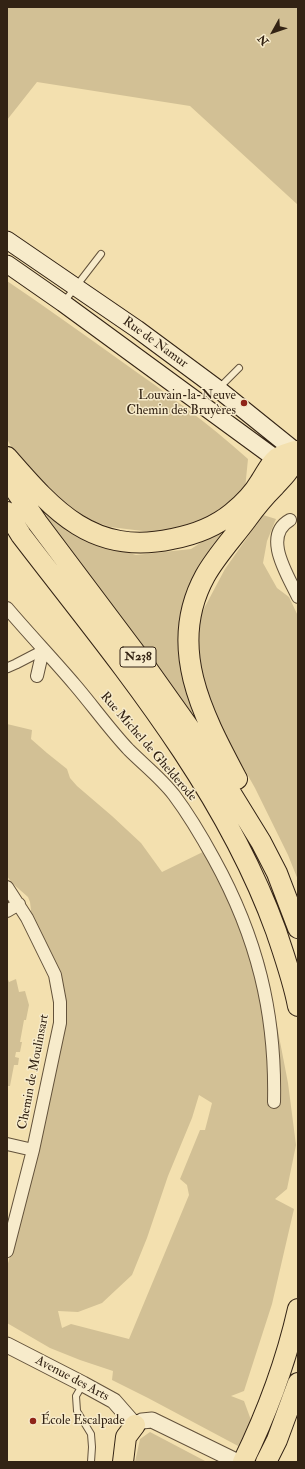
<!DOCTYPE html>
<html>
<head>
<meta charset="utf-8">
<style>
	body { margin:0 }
	#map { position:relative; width:305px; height:1469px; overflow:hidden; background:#f3e0af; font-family:"IM FELL Double Pica",serif }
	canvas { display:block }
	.frame { position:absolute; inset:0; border:8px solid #332314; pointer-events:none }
	.north { position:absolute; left:253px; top:12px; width:40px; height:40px; -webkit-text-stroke:3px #f7ebcb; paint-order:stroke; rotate:230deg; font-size:11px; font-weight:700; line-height:16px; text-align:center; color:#332314 }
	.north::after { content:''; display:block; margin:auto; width:14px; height:18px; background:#332314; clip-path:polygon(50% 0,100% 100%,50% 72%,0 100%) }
</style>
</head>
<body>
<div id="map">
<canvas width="305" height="1469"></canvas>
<div class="frame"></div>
<div class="north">N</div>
</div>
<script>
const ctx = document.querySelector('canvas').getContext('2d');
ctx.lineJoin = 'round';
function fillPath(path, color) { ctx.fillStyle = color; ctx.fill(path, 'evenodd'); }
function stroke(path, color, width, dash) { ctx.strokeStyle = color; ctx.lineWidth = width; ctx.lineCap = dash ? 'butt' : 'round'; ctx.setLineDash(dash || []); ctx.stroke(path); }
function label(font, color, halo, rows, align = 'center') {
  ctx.font = font + ' "IM FELL Double Pica",serif'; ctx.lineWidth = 3; ctx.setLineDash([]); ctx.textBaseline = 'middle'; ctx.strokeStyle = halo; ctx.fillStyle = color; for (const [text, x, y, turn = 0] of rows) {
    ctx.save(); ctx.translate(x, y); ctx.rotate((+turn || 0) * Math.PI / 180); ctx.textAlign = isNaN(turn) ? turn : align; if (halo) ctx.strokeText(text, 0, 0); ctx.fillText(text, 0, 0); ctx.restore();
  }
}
fillPath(new Path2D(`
	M 7,7 L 298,7 L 298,205 L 190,106 L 37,82 L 7,120 Z
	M 7,281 C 46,307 83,334 121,361 C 165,392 208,423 248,459 L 245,489 L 208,518 L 159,533 L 110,527 L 76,515 L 17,457 L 7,439 Z
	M 30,496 L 89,541 L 136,555 L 191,549 L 237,519 L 190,589 L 178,643 L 194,719 L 119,614 Z
	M 263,515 L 276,519 L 267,541 L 263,563 L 277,588 L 289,597 L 298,616 L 298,880 L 288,855 L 255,788 L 213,714 L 198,661 L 200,616 L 225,569 Z
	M 7,724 L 32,730 L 31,739 L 47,753 L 67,769 L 70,778 L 77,786 L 112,816 L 141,843 L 162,872 L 213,847 L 232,880 L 247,913 L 265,964 L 288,1083 L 296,1145 L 287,1189 L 275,1199 L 294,1209 L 272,1304 L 244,1391 L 231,1396 L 244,1401 L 251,1420 L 240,1447 L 148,1398 L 112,1380 L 113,1371 L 80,1360 L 50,1348 L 7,1323 L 7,1267 L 40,1148 L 64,1012 L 32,919 L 30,902 L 28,897 L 12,883 L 7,876 ZM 199,1095 L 212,1103 L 205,1130 L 200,1130 L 180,1179 L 187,1185 L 189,1195 L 129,1339 L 71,1324 L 62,1328 L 58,1311 L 78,1312 L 102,1303 L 132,1275 L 147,1238 L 168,1176 L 192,1118 Z
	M 7,977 L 9,982 L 16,979 L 19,992 L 25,991 L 29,1005 L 26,1020 L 24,1020 L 20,1042 L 22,1042 L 20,1052 L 16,1052 L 15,1057 L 19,1058 L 18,1065 L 14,1065 L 10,1086 L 7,1086 Z
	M 150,1432 L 207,1462 L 135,1462 L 140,1439 Z`), '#d2c095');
const service = new Path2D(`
	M 64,302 L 101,254
	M 219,388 L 239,368
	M 83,1384 L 76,1396 L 77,1411 L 91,1434 L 92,1447 L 91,1462`);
const pedestrian = new Path2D(`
	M 7,668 L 16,664 L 43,650`);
const minor = new Path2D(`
	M 290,520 C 261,536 289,577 298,597
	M 7,608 C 29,634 53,659 75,685 C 93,706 110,730 129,750 C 144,765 161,778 174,795 C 189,815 202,837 214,859 C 257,937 276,1013 274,1102
	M 37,676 L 43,650
	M 7,887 L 27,918 L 55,975 L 60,1002 L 60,1023 L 33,1150 L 7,1251
	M 7,911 L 19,904
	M 7,1144 L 33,1150`);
const tertiary = new Path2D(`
	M 7,1345 L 83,1384 L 114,1401 L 135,1425 L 142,1421 L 152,1420 L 238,1462`);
const secondary = new Path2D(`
	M 7,240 L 137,329 L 218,389 L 295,451
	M 7,264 L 63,303 L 276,459`);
const trunk = new Path2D(`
	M 7,457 C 54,511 93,556 172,539 C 193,535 215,527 232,513 C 243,504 253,494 260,482 C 265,475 269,465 276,459 C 280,455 289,453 295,451
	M 7,478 L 37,522 L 146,667 L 200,743 L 261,842 L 277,873 L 298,928
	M 7,512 L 21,535 C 116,659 222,782 276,931 C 284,955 293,980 298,1006
	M 237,779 C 203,715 166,647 205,576 C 216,556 233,538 247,519 C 255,508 264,497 274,487 C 279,481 286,475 290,468 C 293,464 294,456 295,451
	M 123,1462 L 126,1437 L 135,1425
	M 243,1462 C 267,1413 286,1362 298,1309
	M 266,1462 L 277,1440 L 298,1383`);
stroke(service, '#63523b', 8);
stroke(pedestrian, '#63523b', 11);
stroke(minor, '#63523b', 14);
stroke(tertiary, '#63523b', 17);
stroke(secondary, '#332314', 19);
stroke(trunk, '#332314', 22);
stroke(service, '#f7ebcb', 6);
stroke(pedestrian, '#f7ebcb', 9);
stroke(minor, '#f7ebcb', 12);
stroke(tertiary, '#f7ebcb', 15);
stroke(secondary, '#f7ebcb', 17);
stroke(trunk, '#f3e0af', 20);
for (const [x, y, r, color] of [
	[244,403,4,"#8f2418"],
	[33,1421,4,"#8f2418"]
]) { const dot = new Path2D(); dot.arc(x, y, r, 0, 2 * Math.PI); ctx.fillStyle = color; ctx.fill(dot); stroke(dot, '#f7ebcb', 1.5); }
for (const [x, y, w] of [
	[138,657,36]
]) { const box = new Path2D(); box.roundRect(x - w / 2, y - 10, w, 20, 3); ctx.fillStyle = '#f7ebcb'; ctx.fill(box); stroke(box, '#332314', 1); }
label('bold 12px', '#332314', null, [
	["N238",138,657]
]);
label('13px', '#332314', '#f7ebcb', [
	["Rue de Namur",155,343,36],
	["Rue Michel de Ghelderode",148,747,49],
	["Chemin de Moulinsart",34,1072,-79],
	["Avenue des Arts",72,1379,28]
]);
label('13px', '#332314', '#f7ebcb', [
	["Louvain-la-Neuve",236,396],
	["Chemin des Bruyères",236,411],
	["École Escalpade",41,1421,"left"]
], 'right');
</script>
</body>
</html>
